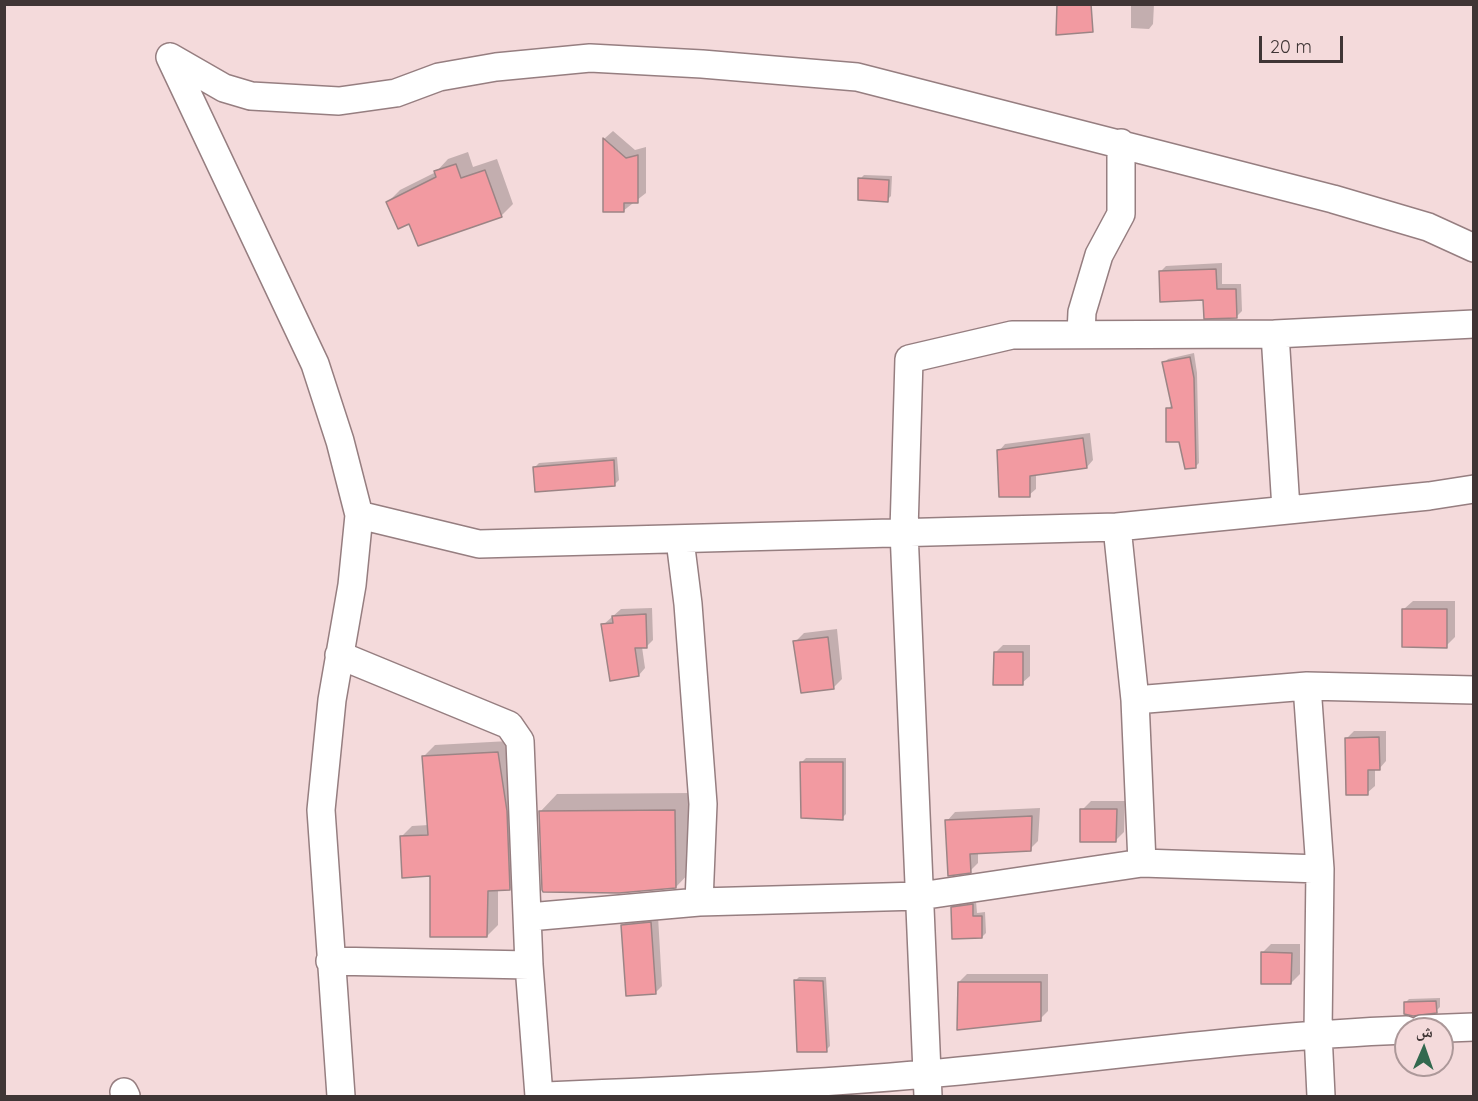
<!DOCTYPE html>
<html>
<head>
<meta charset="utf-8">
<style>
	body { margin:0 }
	#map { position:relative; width:1478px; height:1101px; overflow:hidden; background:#f4dadb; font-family:Quicksand,"Noto Naskh Arabic",sans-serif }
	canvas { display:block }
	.frame { position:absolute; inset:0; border:6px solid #3f3535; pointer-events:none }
	.north { position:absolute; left:1394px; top:1017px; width:60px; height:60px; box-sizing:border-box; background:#f4dadb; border:2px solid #ac9899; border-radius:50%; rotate:2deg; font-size:16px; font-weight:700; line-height:24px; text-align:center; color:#3f3535 }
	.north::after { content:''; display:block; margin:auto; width:21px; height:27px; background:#33694f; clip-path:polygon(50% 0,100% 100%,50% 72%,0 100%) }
	.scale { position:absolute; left:1259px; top:36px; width:84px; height:27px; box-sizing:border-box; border:3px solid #3f3535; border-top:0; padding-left:8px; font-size:18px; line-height:21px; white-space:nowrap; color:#3f3535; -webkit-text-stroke:4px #f4dadb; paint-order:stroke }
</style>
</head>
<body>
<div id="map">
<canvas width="1478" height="1101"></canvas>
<div class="frame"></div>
<div class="north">ش</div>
<div class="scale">20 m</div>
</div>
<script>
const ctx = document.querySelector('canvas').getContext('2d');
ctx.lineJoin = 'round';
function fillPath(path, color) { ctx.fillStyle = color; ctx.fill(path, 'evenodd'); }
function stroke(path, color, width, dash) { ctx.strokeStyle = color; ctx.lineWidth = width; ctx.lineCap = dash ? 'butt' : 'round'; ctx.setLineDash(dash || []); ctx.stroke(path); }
fillPath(new Path2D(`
	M 1131,4 L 1154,4 L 1153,24 L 1149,29 L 1131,28 Z
	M 613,131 L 635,150 L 646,147 L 646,193 L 623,211 L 605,211 L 604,139 Z
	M 468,152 L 473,167 L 497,159 L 513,204 L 501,216 L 410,222 L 388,202 L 400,190 L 436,172 L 448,159 Z
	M 864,175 L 892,176 L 891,196 L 887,200 L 860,179 Z
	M 1222,263 L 1222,284 L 1241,284 L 1242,311 L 1236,317 L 1160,272 L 1166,266 Z
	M 1194,353 L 1197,373 L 1199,463 L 1195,467 L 1180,440 L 1168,409 L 1173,404 L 1164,363 L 1168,359 Z
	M 1090,433 L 1093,460 L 1087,467 L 1036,474 L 1036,489 L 1029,495 L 999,451 L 1005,444 Z
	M 617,457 L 619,480 L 615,484 L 535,467 L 539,463 Z
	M 1413,601 L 1455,601 L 1455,637 L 1446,646 L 1404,609 Z
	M 652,608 L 653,640 L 646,647 L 642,647 L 645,668 L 639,675 L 603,625 L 621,609 Z
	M 837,629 L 842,679 L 833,688 L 795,642 L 804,633 Z
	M 1003,645 L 1030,645 L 1030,676 L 1022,683 L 995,653 Z
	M 1354,731 L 1386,731 L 1386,761 L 1379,769 L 1375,769 L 1375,786 L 1367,793 L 1347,738 Z
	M 509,741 L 521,878 L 510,889 L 498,889 L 498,925 L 487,936 L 401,837 L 412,826 L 429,825 L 424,756 L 435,745 Z
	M 806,758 L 846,758 L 846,814 L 842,818 L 802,762 Z
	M 692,793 L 693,869 L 676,887 L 540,812 L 557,794 Z
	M 1091,801 L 1125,801 L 1124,832 L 1116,840 L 1082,810 Z
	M 1040,808 L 1038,841 L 1030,849 L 978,852 L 978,863 L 970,871 L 947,821 L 955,812 Z
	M 976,901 L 977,913 L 985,912 L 986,933 L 982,937 L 953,908 L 957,904 Z
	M 658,916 L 662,986 L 655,993 L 623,925 L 630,918 Z
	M 1271,944 L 1300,944 L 1300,974 L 1291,983 L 1262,953 Z
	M 967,974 L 1048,974 L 1048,1011 L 1040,1019 L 959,982 Z
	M 799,977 L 826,977 L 830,1046 L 826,1050 L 795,981 Z
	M 1440,998 L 1440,1007 L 1436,1011 L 1405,1003 L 1409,999 Z`), '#0003');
const building = new Path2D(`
	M 1057,4 L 1091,4 L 1093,32 L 1056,35 Z
	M 603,138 L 626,158 L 638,155 L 638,203 L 624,203 L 624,212 L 603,212 Z
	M 456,164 L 461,178 L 485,170 L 502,217 L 418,246 L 409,224 L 398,229 L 386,202 L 436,177 L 434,171 Z
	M 858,178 L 889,180 L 888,202 L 858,200 Z
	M 1216,269 L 1217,289 L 1236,289 L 1237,318 L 1204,319 L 1203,300 L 1160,302 L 1159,271 Z
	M 1190,357 L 1194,378 L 1196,468 L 1185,469 L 1179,442 L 1166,442 L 1166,408 L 1172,408 L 1162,362 Z
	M 1083,438 L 1087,468 L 1030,476 L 1030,497 L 999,497 L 997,450 Z
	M 614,460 L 615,486 L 535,492 L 533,467 Z
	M 1402,609 L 1447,609 L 1447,648 L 1402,647 Z
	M 646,614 L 647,648 L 635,648 L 639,676 L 610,681 L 601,624 L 613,623 L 612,616 Z
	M 828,637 L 834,689 L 801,693 L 793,641 Z
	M 994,652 L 1023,652 L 1023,685 L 993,685 Z
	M 1379,737 L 1380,770 L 1368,770 L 1368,795 L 1346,795 L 1345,738 Z
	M 498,752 L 507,811 L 510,890 L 488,891 L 487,937 L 430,937 L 430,876 L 402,878 L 400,836 L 428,835 L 422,756 Z
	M 800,762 L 843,762 L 843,820 L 801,818 Z
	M 1080,809 L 1117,809 L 1116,842 L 1080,842 Z
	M 675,810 L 676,888 L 619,893 L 543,892 L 542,890 L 539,811 Z
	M 1032,816 L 1031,851 L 970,854 L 971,873 L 948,876 L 945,820 Z
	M 973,904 L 973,916 L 982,916 L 982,938 L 952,939 L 951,907 Z
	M 651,922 L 656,994 L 626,996 L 621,925 Z
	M 1261,952 L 1292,953 L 1291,984 L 1261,984 Z
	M 794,980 L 823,981 L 827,1052 L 797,1052 Z
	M 958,982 L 1041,982 L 1041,1021 L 957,1030 Z
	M 1436,1001 L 1437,1013 L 1413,1016 L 1404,1014 L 1404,1002 Z`);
fillPath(building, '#f29aa1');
stroke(building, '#9c8485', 1.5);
const minor = new Path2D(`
	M 170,57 L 224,88 L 251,96 L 339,101 L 396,93 L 439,77 L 496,67 L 590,58 L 702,64 L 857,77 L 1333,199 L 1428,227 L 1474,248
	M 170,57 L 315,364 L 340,441 L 359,515 L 352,585 L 332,700 L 321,810 L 341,1096
	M 1081,334 L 1082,312 L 1099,255 L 1121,214 L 1121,143
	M 1275,334 L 1286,509
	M 359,515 L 479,544 L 1117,527 L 1429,496 L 1474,489
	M 1117,527 L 1135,700 L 1142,863
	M 680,540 L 688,604 L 703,804 L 699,902
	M 339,655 L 509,725 L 520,741 L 529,965 L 539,1096
	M 1307,686 L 1320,869 L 1318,1033 L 1321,1096
	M 1135,700 L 1307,686 L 1474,690
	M 529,917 L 699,902 L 920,896 L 1142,863 L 1320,869
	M 330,961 L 529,965
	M 1422,1029 L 1474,1027
	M 124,1092 L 126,1096
	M 546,1096 C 673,1091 800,1085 927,1074 C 1087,1060 1246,1036 1406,1030
	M 928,1096 L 904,531 L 909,359 L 1012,335 L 1275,334 L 1474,324`);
stroke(minor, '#967e80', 30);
stroke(minor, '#fff', 27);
</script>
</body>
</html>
